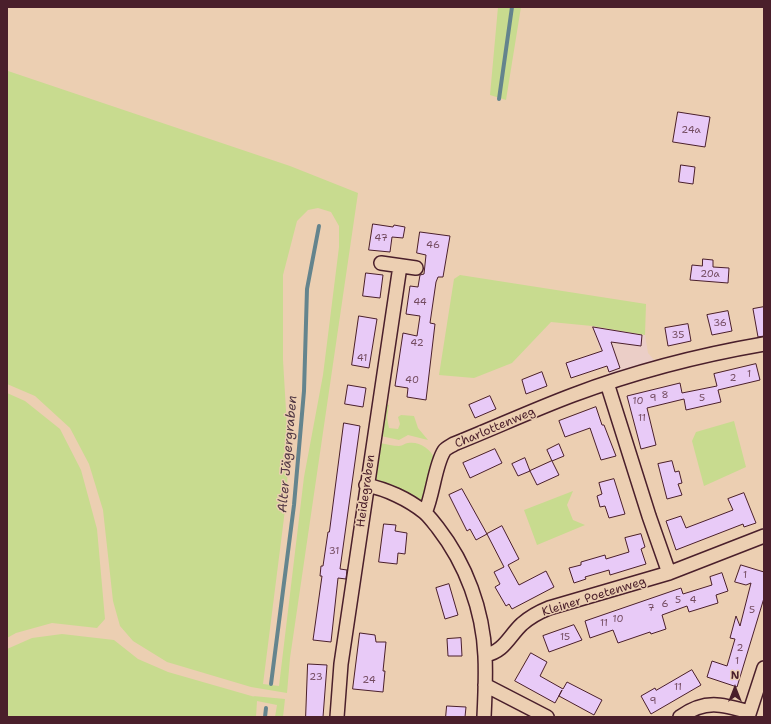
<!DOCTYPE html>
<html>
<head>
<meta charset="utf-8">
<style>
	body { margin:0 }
	#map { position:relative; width:771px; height:724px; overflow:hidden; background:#eccfb2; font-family:"Shantell Sans",sans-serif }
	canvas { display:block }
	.frame { position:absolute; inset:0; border:8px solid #4a1f2b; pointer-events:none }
	.north { position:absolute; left:715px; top:668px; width:40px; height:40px; -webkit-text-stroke:3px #eccfb2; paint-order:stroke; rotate:0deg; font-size:11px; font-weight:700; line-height:16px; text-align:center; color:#4a1f2b }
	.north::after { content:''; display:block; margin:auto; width:14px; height:18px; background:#4a1f2b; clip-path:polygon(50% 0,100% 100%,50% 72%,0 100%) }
</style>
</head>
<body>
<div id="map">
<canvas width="771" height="724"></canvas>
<div class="frame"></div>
<div class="north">N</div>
</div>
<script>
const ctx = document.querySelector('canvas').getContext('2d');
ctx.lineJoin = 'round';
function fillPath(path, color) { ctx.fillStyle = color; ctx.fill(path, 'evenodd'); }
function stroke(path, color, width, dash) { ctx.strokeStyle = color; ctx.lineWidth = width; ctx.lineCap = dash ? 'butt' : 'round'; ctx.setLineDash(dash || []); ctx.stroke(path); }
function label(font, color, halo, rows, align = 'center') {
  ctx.font = font + ' "Shantell Sans",sans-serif'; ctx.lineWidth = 3; ctx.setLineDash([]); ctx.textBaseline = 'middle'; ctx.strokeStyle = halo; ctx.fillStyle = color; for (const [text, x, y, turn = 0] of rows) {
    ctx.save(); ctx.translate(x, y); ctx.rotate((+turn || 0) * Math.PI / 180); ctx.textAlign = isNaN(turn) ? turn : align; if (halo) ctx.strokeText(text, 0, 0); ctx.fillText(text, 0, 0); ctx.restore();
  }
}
fillPath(new Path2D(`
	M 592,326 L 645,335 L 648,353 L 655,361 L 609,375 Z`), '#ebcec7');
fillPath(new Path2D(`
	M 498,7 L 521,7 L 506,100 L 490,95 Z
	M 7,63 L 8,71 L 290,166 L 358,193 L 290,658 L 287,693 L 251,687 L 167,662 L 133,641 L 120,626 L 113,601 L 103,510 L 89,464 L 70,428 L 35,396 L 7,384 ZM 318,208 L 331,212 L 339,226 L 339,247 L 323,375 L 304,477 L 279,686 L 263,684 L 287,494 L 288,444 L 283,360 L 283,275 L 297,221 L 308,210 Z
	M 460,275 L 646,304 L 645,335 L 592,326 L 551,322 L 512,363 L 474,378 L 439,375 L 454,279 Z
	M 7,393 L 25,401 L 60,429 L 81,470 L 97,529 L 105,619 L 97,628 L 52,623 L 16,633 L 7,638 Z
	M 384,404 L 389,405 L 387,418 L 389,428 L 398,429 L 400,424 L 398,417 L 401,415 L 414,416 L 418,428 L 428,440 L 408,435 L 399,440 L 381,436 Z
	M 734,421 L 746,467 L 704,486 L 692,441 L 696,432 Z
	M 380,443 C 387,444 393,446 399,446 C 403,446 405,443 408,443 C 419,441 431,449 434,458 L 422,502 L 420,503 L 375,479 L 374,473 Z
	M 573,491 L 567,505 L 573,520 L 585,525 L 537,545 L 524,510 Z
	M 62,634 L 114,640 L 138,659 L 168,672 L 255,697 L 253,696 L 285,699 L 283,717 L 275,717 L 277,705 L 257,701 L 256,717 L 7,717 L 7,649 L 32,638 Z`), '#c8db8f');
stroke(new Path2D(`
	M 499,99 L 512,7
	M 271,684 L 294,505 L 304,391 L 307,289 L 319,226
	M 265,717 L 266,708`), '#64848d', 4);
const building = new Path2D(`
	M 678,112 L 710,117 L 705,147 L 673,142 Z
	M 681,165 L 695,167 L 693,184 L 679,182 Z
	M 373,224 L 393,227 L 394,225 L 405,227 L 403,238 L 392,237 L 390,252 L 369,250 Z
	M 420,232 L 450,236 L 443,277 L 438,277 L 436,282 L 430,323 L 435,324 L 426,400 L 407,397 L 408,388 L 395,386 L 403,333 L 417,336 L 420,316 L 406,314 L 410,286 L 418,287 L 420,275 L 424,274 L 426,255 L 417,253 Z
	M 703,259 L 713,260 L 713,267 L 729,268 L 728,283 L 690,280 L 692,265 L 702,266 Z
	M 366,273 L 383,275 L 380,298 L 363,296 Z
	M 764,307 L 764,336 L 758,337 L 753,309 Z
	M 728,311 L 732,331 L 712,335 L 707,315 Z
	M 359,316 L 377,319 L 369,368 L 352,365 Z
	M 688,324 L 691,341 L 668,346 L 665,328 Z
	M 593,327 L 642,335 L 641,346 L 611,342 L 620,368 L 609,372 L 607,366 L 571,378 L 566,363 L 602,351 Z
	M 756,364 L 760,380 L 718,390 L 721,402 L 686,410 L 684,399 L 647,408 L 656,445 L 641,449 L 627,396 L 680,383 L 682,393 L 717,386 L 714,374 Z
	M 542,372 L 547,386 L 526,394 L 522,380 Z
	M 348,385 L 366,388 L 363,407 L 345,404 Z
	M 490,396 L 496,409 L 475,418 L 469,405 Z
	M 596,407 L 602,425 L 604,425 L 616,456 L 601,460 L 590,428 L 565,437 L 559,421 Z
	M 344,423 L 360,426 L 340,569 L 347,570 L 346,579 L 338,578 L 331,642 L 313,640 L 322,576 L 320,576 L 321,566 L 323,566 L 328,532 L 329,532 Z
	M 559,444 L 564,456 L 552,461 L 547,450 Z
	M 495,449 L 502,463 L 470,478 L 463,463 Z
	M 525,458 L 530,471 L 518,476 L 512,464 Z
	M 552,461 L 559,475 L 537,485 L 530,471 Z
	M 672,461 L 675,472 L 679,471 L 682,483 L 678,484 L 682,495 L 667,499 L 658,464 Z
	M 614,479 L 625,514 L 609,518 L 605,506 L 600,507 L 597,496 L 602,494 L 599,483 Z
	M 462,489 L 487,534 L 476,540 L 470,529 L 467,531 L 449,495 Z
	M 744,493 L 756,523 L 744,527 L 743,524 L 676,550 L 666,521 L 681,516 L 686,528 L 707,520 L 733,510 L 728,499 Z
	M 384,524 L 396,525 L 395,531 L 407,533 L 405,554 L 398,553 L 397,564 L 379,562 Z
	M 502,526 L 519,559 L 508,565 L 519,585 L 546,571 L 554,587 L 512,609 L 509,604 L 506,606 L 495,587 L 500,584 L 494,572 L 504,567 L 487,534 Z
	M 641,534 L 645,547 L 641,549 L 646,564 L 610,575 L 609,570 L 585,577 L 586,579 L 574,583 L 569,568 L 581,565 L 581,562 L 605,555 L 606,559 L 629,552 L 625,538 Z
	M 741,565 L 764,572 L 764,598 L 737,687 L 707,677 L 712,661 L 727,666 L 735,639 L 730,638 L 736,616 L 740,626 L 751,583 L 746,585 L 735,582 Z
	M 722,573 L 728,591 L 716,595 L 718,603 L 689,612 L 687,606 L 662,615 L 666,629 L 651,634 L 650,632 L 618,643 L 613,630 L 590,638 L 585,621 L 681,588 L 683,594 L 712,585 L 710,577 Z
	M 449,584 L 458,615 L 445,619 L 436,588 Z
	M 574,625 L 582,640 L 549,652 L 543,636 Z
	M 360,633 L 375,635 L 376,642 L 386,642 L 383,671 L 385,671 L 383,692 L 353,689 Z
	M 461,638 L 462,656 L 448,656 L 447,639 Z
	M 531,653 L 547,662 L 540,676 L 563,689 L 567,682 L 602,700 L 594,715 L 559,696 L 562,690 L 555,703 L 515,681 Z
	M 308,664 L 327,665 L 323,717 L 306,717 Z
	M 692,670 L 701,685 L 651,714 L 641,696 L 655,688 L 656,690 Z
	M 447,706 L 466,707 L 465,717 L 446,717 Z`);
fillPath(building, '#e8caf7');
stroke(building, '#4a1f2b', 1);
const street = new Path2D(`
	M 381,263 L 416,268
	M 607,383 L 649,516 L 669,573
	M 366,485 C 386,489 408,499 424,512 C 429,516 434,523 438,528 C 466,564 483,610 485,656 C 486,676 485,697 484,717
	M 425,513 C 433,495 435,465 444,451 C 446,448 451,446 454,444 C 494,428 533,410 573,395 C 634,372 700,355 764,344
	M 485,655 C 504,652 509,636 522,624 C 530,617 539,612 549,608 L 669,573 L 764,536
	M 485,685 L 547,717
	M 337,717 L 341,664 L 400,266
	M 680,717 C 705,699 722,704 749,712
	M 748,717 L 764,668`);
stroke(street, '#4a1f2b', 16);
stroke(street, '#eccfb2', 13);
label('10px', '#724a5e', null, [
	["24a",691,130],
	["47",381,238],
	["46",433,245],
	["20a",710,274],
	["44",420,302],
	["36",720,323],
	["35",678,335],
	["42",417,343],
	["41",362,358],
	["1",749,374],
	["2",733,378],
	["40",412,380],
	["8",665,395],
	["9",653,398],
	["5",702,398],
	["10",638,401],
	["11",642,418],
	["31",334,551],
	["1",745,575],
	["5",678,600],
	["4",693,600],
	["6",665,604],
	["7",651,608],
	["5",752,610],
	["10",618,619],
	["11",604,623],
	["15",565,637],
	["2",740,648],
	["1",737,661],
	["23",316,677],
	["24",369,680],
	["11",678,687],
	["9",653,701]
]);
label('12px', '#4a1f2b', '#eccfb2', [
	["Charlottenweg",495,428,-23],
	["Heidegraben",366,491,-82],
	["Kleiner Poetenweg",594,597,-17]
]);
label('italic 13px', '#513844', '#eccfb2', [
	["Alter Jägergraben",288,454,-85]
]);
</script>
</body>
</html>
